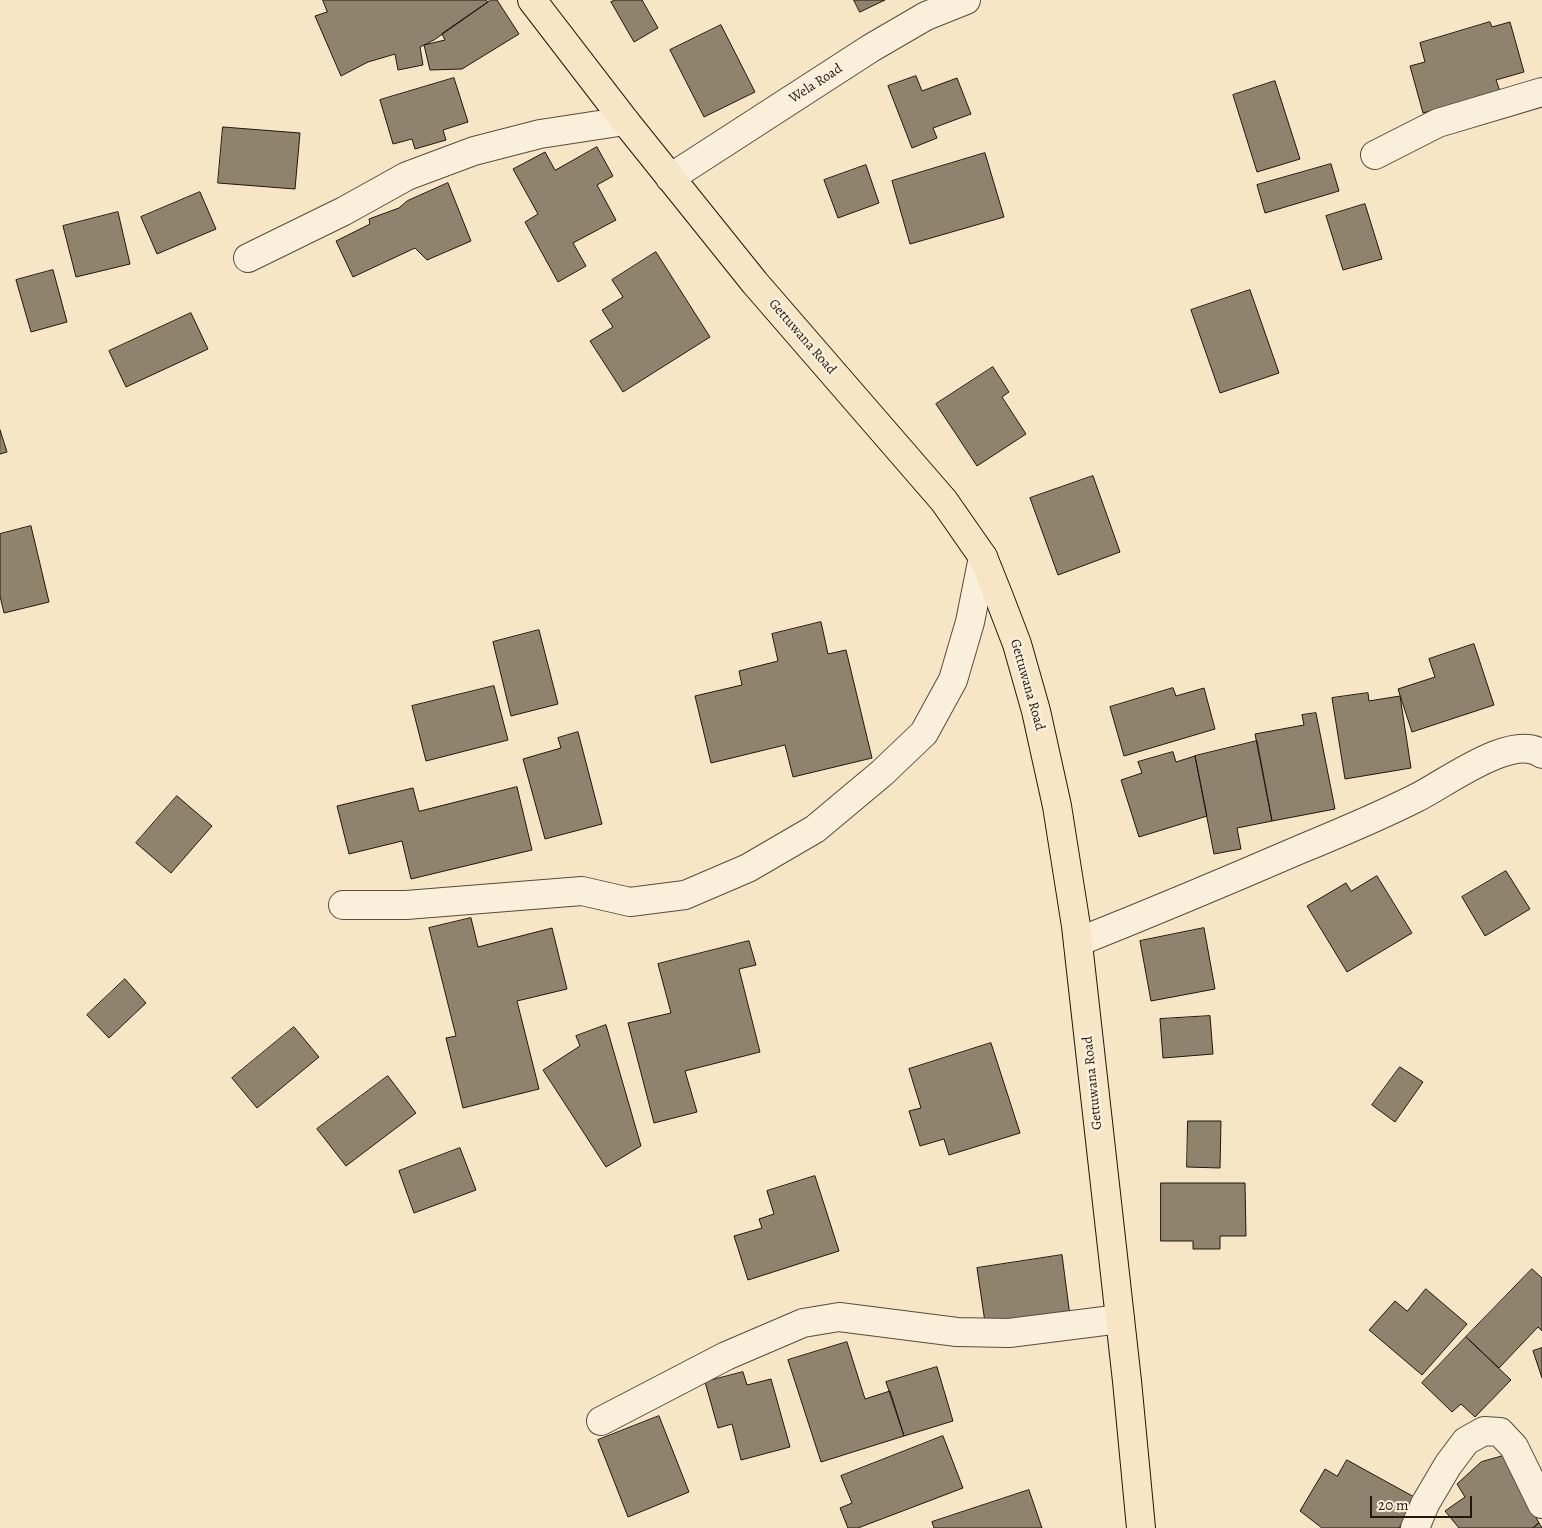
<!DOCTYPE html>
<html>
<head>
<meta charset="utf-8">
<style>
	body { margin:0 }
	#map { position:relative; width:1542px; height:1528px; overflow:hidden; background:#f7e6c6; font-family:Alegreya,serif }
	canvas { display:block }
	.scale { position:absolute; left:1370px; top:1496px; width:102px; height:22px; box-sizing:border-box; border:2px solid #1f180f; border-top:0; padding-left:6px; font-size:15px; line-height:18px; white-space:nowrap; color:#1f180f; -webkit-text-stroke:4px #faefda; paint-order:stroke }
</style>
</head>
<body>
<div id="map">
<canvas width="1542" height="1528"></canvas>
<div class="scale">20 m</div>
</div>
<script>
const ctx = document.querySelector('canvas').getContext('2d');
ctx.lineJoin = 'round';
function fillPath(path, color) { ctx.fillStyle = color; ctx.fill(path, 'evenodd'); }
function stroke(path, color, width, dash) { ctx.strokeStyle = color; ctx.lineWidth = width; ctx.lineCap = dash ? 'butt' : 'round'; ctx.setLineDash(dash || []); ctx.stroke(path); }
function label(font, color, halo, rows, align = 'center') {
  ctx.font = font + ' Alegreya,serif'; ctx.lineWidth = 5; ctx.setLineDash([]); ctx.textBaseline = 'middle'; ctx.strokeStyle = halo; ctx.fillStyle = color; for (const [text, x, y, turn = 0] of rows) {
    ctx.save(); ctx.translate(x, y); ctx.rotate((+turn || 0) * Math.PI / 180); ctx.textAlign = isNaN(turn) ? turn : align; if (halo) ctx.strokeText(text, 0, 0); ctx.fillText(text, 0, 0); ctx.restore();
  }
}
const building = new Path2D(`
	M 323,0 L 486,0 L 488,2 L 434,40 L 420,47 L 423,65 L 398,70 L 395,54 L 368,62 L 341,76 L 315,16 L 327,12 Z
	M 491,0 L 497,0 L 519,34 L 462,69 L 430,70 L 424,45 L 445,40 L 442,34 Z
	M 616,0 L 642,0 L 658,28 L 634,42 L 611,2 Z
	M 854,0 L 885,0 L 860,12 Z
	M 1490,22 L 1492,27 L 1510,22 L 1524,72 L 1496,80 L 1500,91 L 1423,113 L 1410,66 L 1425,62 L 1420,43 Z
	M 721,25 L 755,92 L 704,117 L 670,50 Z
	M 916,76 L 922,91 L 957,78 L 971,114 L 933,128 L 937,138 L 912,148 L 888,86 Z
	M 454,78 L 468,122 L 443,130 L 446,140 L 415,149 L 412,139 L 393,144 L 380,100 Z
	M 1275,81 L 1300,159 L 1257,172 L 1233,95 Z
	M 223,127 L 300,133 L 295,189 L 218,183 Z
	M 597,147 L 613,176 L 597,185 L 616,220 L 573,243 L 586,266 L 558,282 L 525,222 L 538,214 L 513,169 L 545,152 L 555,170 Z
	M 985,153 L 1004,217 L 910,244 L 892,181 Z
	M 1331,164 L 1339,191 L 1265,213 L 1257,185 Z
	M 866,165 L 879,203 L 838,218 L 824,180 Z
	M 448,183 L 471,241 L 427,260 L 415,248 L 353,277 L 336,241 L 370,224 L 369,219 L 399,208 L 407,201 Z
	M 200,192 L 216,229 L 157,254 L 141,217 Z
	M 1365,204 L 1382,259 L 1343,270 L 1326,216 Z
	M 118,212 L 130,264 L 76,277 L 63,226 Z
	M 656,252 L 710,337 L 623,392 L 590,341 L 613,327 L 602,310 L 623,297 L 612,280 Z
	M 53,270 L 67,322 L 31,332 L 16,280 Z
	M 1250,290 L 1279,373 L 1220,393 L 1191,310 Z
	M 191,313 L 208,349 L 126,387 L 109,351 Z
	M 993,367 L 1009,392 L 1002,397 L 1026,434 L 977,466 L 936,404 Z
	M 0,430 L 7,452 L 0,454 Z
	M 1093,476 L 1120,552 L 1058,575 L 1030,498 Z
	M 31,526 L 49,602 L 4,613 L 0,596 L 0,534 Z
	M 821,622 L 828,654 L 846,650 L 872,758 L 793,777 L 785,745 L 711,763 L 695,696 L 742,685 L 739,671 L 778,661 L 772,634 Z
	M 539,630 L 558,704 L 511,716 L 493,642 Z
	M 1474,644 L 1494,705 L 1412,732 L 1398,689 L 1435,677 L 1429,659 Z
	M 494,686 L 508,740 L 426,761 L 412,706 Z
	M 1173,688 L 1176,696 L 1204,688 L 1215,729 L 1124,756 L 1110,707 Z
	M 1368,693 L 1369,701 L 1400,696 L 1411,768 L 1345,779 L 1332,698 Z
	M 1316,713 L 1335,809 L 1272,821 L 1255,734 L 1304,725 L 1302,715 Z
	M 578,732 L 602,824 L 545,839 L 523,759 L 561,748 L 558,738 Z
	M 1257,741 L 1272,821 L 1237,828 L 1241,849 L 1214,854 L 1195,756 Z
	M 1173,752 L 1176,762 L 1195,756 L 1207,816 L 1139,837 L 1121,780 L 1142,773 L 1138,762 Z
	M 517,787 L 532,850 L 411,879 L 402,841 L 349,854 L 337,806 L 413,788 L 419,811 Z
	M 177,796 L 212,826 L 171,873 L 136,843 Z
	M 1506,871 L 1530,909 L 1485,936 L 1462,897 Z
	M 1377,876 L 1412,933 L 1347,972 L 1307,906 L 1346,883 L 1351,891 Z
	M 471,918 L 478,947 L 552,928 L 567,989 L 517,1001 L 539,1089 L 463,1108 L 446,1038 L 456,1036 L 429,928 Z
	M 1204,928 L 1215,989 L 1151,1001 L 1140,941 Z
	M 749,941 L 756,965 L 739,969 L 760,1052 L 685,1071 L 697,1112 L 654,1123 L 628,1023 L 671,1013 L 658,964 Z
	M 125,979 L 146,1003 L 109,1038 L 87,1015 Z
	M 1210,1016 L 1213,1054 L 1163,1058 L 1160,1019 Z
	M 606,1025 L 641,1146 L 606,1167 L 543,1070 L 580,1046 L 576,1036 Z
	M 294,1027 L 319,1057 L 257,1108 L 232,1078 Z
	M 991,1043 L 1020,1133 L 949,1155 L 944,1139 L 920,1146 L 909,1111 L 921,1108 L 909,1069 Z
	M 1400,1067 L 1423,1082 L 1395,1122 L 1372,1105 Z
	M 388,1076 L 416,1113 L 346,1166 L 317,1129 Z
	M 1188,1121 L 1221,1121 L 1220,1168 L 1187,1167 Z
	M 460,1148 L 476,1190 L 414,1213 L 399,1171 Z
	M 815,1176 L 839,1251 L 748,1280 L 734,1236 L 762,1228 L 759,1219 L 774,1214 L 767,1191 Z
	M 1161,1183 L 1245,1183 L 1246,1236 L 1220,1236 L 1220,1249 L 1193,1249 L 1193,1241 L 1161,1241 Z
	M 1062,1255 L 1070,1316 L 986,1329 L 977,1268 Z
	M 1532,1269 L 1542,1278 L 1542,1331 L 1538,1327 L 1499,1368 L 1466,1337 Z
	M 1426,1289 L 1467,1324 L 1422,1375 L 1369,1330 L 1395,1301 L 1407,1311 Z
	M 1466,1337 L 1511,1380 L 1475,1417 L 1461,1404 L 1452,1412 L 1422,1383 Z
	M 847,1342 L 865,1399 L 890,1391 L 904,1436 L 821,1462 L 788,1360 Z
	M 1542,1348 L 1542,1378 L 1533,1351 Z
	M 937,1367 L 953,1421 L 904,1436 L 886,1382 Z
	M 743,1372 L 747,1385 L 771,1379 L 790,1447 L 741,1460 L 732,1424 L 718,1428 L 705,1382 Z
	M 659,1416 L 689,1492 L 628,1517 L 598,1440 Z
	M 943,1436 L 963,1488 L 858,1528 L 848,1528 L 840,1508 L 852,1503 L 841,1476 Z
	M 1503,1456 L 1539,1523 L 1533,1528 L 1459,1528 L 1445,1511 L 1465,1497 L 1457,1484 L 1481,1462 Z
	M 1347,1460 L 1416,1498 L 1399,1528 L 1322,1528 L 1300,1511 L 1325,1469 L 1337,1476 Z
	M 1029,1490 L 1042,1528 L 934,1528 L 932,1522 Z
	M 1539,1523 L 1542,1528 L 1533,1528 Z`);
fillPath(building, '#8f836e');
stroke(building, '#1f180f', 1);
const minor = new Path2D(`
	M 1375,155 L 1438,123 L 1542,92
	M 670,178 L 871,48 L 926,16 L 966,0
	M 248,258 L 344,211 L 407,176 L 474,151 L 540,134 L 625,121
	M 343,905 L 406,905 L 582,891 L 630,902 L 685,895 L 748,868 L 815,829 L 882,773 L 924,733 L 953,680 L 970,622 L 983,557
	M 1078,942 C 1153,912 1227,881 1301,849 C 1340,833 1378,817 1416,798 C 1445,784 1512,732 1542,754
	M 601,1421 L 726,1356 L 803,1323 L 839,1317 L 957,1332 L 1009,1333 L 1120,1319
	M 1415,1528 L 1425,1504 L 1448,1465 L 1466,1441 L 1484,1431 L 1500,1432 L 1514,1447 L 1542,1504`);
const major = new Path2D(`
	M 532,0 L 625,121 L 755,283 L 944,501 L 983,557 L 999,597 L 1017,644 L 1036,711 L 1057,806 L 1076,926 L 1127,1381 L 1141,1528`);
stroke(minor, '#554c3d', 30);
stroke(major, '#1f180f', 30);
stroke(minor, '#faefda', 28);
stroke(major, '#f7e6c6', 28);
label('14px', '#1f180f', '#faefda', [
	["Wela Road",816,84,-33],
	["Gettuwana Road",802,337,49],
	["Gettuwana Road",1027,685,74],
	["Gettuwana Road",1093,1083,-96]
]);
</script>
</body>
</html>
